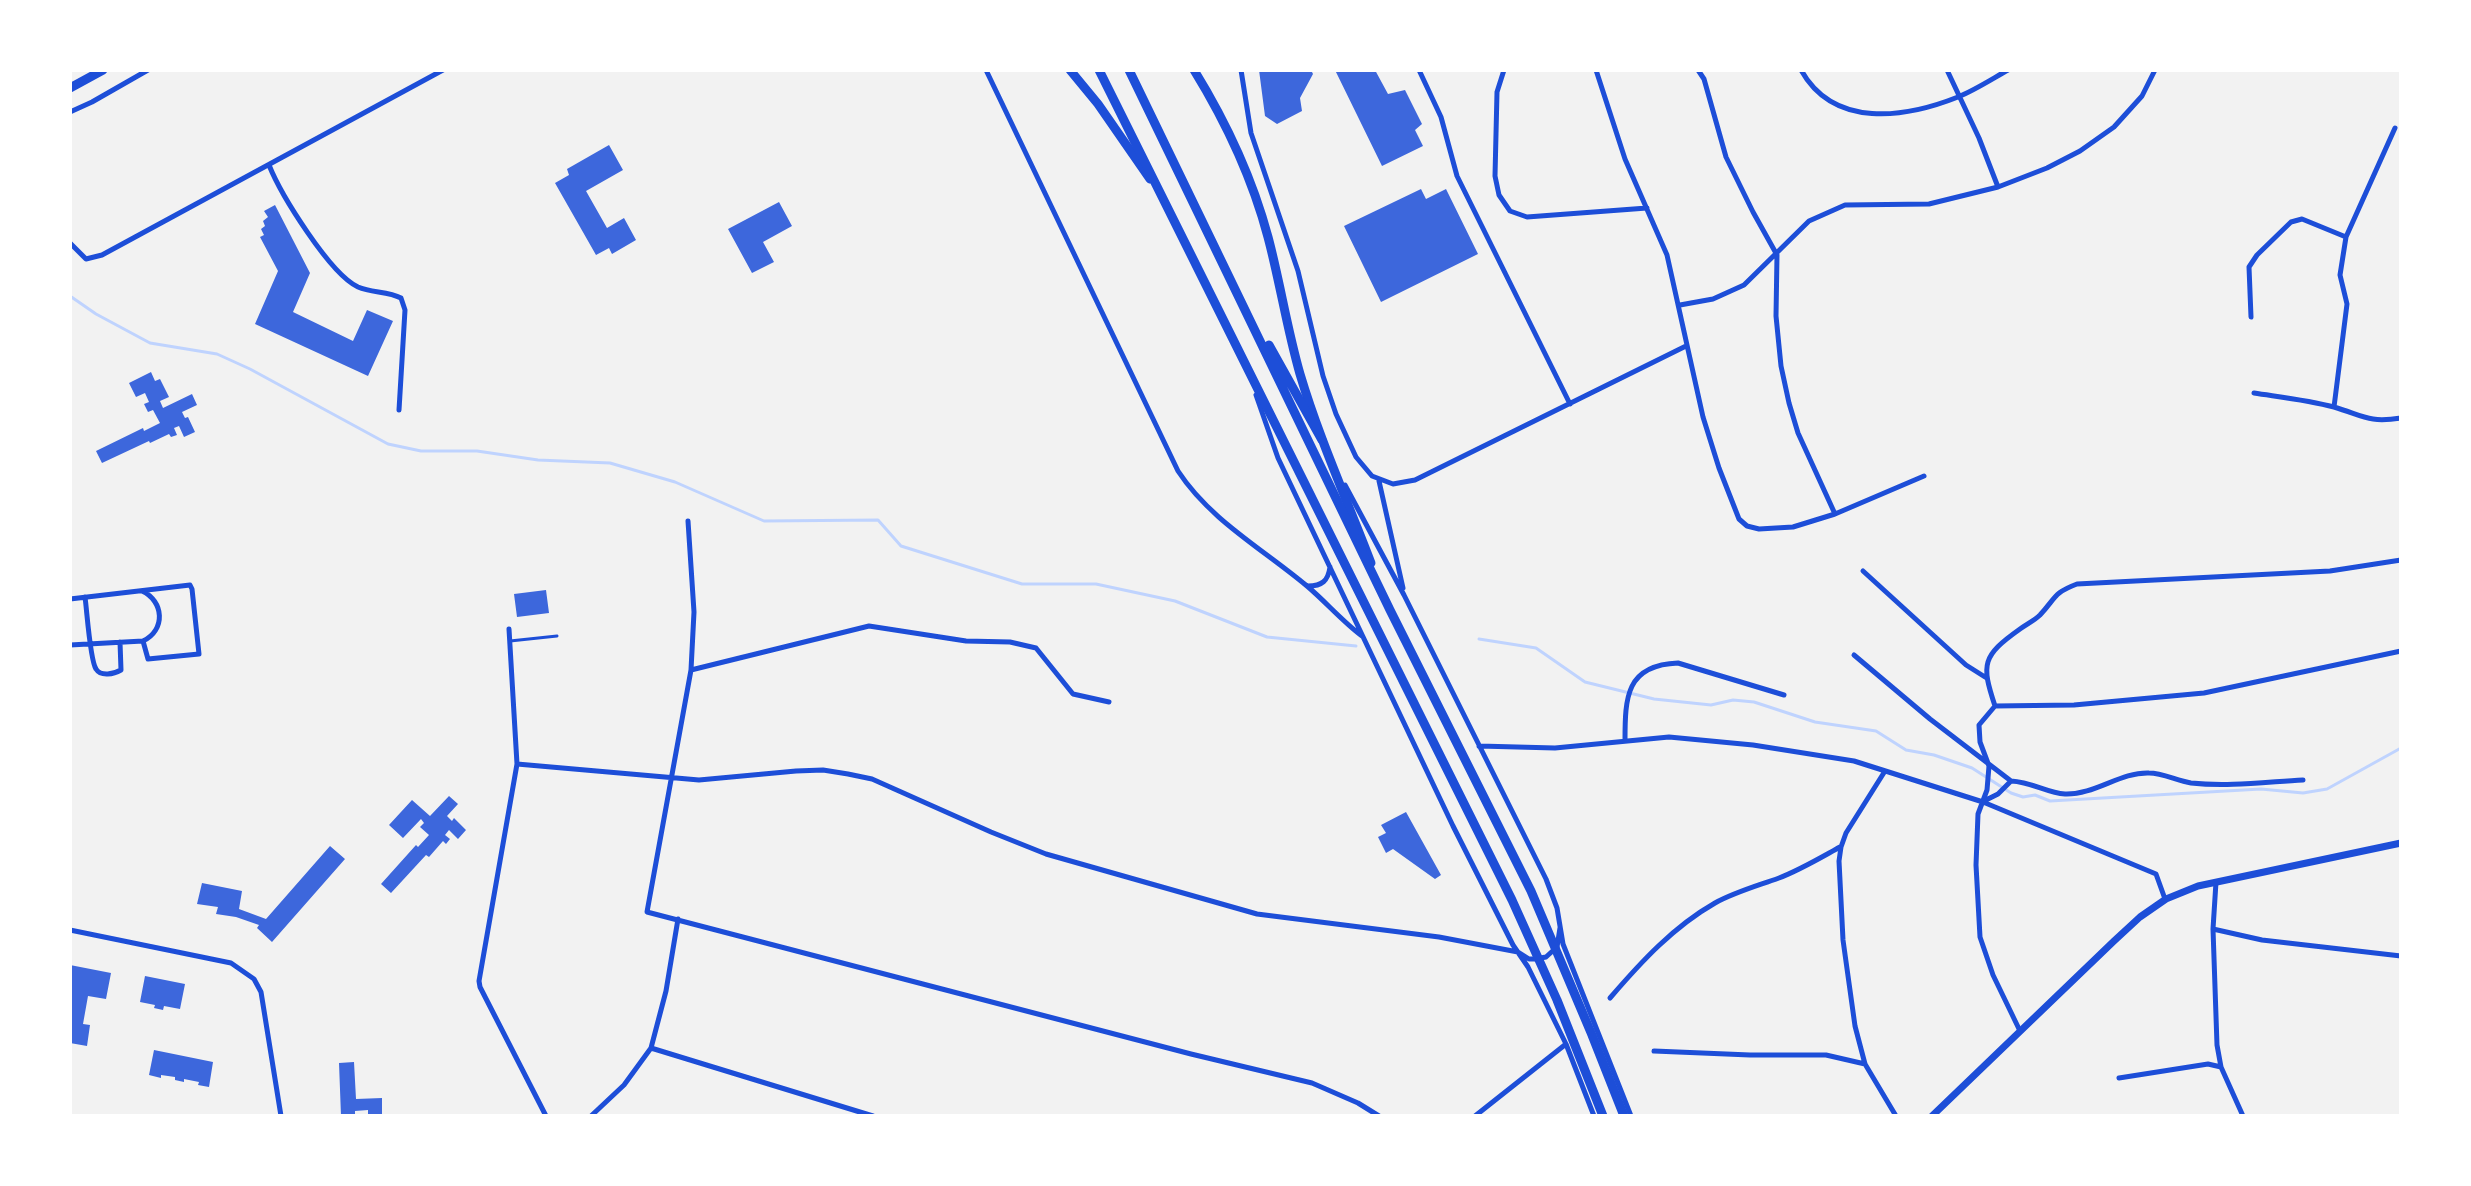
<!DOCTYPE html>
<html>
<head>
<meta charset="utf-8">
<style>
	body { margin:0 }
	#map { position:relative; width:2471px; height:1186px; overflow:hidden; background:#f2f2f2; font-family:Mulish,sans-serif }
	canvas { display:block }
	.frame { position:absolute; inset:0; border:72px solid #fff; pointer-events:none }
</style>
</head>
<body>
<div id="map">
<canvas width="2471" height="1186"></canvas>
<div class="frame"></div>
</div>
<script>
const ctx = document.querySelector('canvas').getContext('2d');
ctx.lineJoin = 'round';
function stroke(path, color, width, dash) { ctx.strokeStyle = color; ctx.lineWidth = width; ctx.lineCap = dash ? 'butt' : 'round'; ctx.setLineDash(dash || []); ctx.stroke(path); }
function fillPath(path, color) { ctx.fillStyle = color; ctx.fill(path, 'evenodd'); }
stroke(new Path2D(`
	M 70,296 L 96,314 L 150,343 L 217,354 L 250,369 L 388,444 L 421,451 L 477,451 L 538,460 L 610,463 L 675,482 L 764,521 L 878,520 L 901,546 L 1022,584 L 1096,584 L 1175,601 L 1267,637 L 1356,646
	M 1479,639 L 1536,648 L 1585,682 L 1654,699 L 1711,705 L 1733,700 L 1754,702 L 1815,722 L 1876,731 L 1906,750 L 1934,755 L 1972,768 L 2011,793 L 2023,797 L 2035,795 L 2050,801 L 2261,789 L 2303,793 L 2327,789 L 2401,748`), '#bfd3fe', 3);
fillPath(new Path2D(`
	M 1259,70 L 1311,70 L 1313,74 L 1300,98 L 1302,111 L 1277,124 L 1265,116 Z
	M 1335,70 L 1375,70 L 1388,94 L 1405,90 L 1422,124 L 1415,130 L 1423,146 L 1382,166 Z
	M 609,145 L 623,170 L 586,191 L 607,228 L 624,218 L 636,240 L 612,254 L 609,248 L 596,255 L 555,183 L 569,175 L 567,169 Z
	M 1421,189 L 1426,199 L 1446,189 L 1478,254 L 1381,302 L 1344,226 Z
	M 779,202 L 792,226 L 763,242 L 774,262 L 752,273 L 728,229 Z
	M 275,205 L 310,273 L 293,312 L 353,341 L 367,310 L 393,321 L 368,376 L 255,324 L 278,271 L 260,237 L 264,235 L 261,229 L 265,226 L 263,221 L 268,217 L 264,211 Z
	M 151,372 L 155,381 L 160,379 L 169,397 L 160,401 L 163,408 L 192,394 L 197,405 L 182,412 L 185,418 L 188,417 L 195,432 L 184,437 L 179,426 L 174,428 L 177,435 L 171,437 L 169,434 L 150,443 L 149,441 L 102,463 L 96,451 L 143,428 L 144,431 L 160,423 L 153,410 L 148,412 L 144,404 L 149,402 L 145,393 L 136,397 L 129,383 Z
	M 546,590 L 549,613 L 517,617 L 514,594 Z
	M 449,796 L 458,804 L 447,816 L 452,821 L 454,818 L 466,830 L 458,839 L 449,830 L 445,835 L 450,839 L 446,844 L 443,841 L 429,857 L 426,855 L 391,893 L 381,884 L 416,845 L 418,847 L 429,835 L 420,827 L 424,823 L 421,819 L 403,838 L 389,825 L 412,800 L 430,816 Z
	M 1406,812 L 1441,875 L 1435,879 L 1393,849 L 1386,853 L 1378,837 L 1386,833 L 1381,825 Z
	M 330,846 L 345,859 L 272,942 L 257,928 L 259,925 L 236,917 L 216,914 L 218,907 L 197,904 L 202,883 L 242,891 L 239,909 L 266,919 Z
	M 70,965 L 111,973 L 106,999 L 88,996 L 83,1024 L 90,1025 L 87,1046 L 70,1043 Z
	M 145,976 L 185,984 L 180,1009 L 164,1006 L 163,1010 L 154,1008 L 155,1005 L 140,1002 Z
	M 154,1050 L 213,1062 L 209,1087 L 198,1085 L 199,1082 L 184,1079 L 184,1082 L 175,1080 L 175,1077 L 161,1075 L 161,1078 L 149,1075 Z
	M 354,1062 L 356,1099 L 382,1098 L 382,1116 L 368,1116 L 368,1110 L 355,1111 L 355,1116 L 341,1116 L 339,1063 Z`), '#3d67dc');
stroke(new Path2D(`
	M 510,641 L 557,636`), '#1d4ed8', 3);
stroke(new Path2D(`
	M 986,70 L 1178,471 C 1210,520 1263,549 1307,586 C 1326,602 1343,622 1362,636
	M 1241,70 L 1251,133 L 1298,271 L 1323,376 L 1336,414 L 1356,457 L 1372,476 L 1393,484 L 1415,480 L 1686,346
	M 1419,70 L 1441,117 L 1457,176 L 1570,404
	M 1504,70 L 1497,92 L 1495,176 L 1499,195 L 1510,211 L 1527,217 L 1647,208
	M 1596,70 L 1625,159 L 1667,255 L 1703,417 L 1719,468 L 1739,519 L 1747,526 L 1759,529 L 1793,527 L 1835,514 L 1924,476
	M 1698,70 L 1704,79 L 1726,157 L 1753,212 L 1777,255 L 1776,316 L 1781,366 L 1789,403 L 1798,433 L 1835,514
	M 1801,70 C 1834,129 1905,118 1958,97 C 1975,90 1992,79 2008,70
	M 1947,70 L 1979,138 L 1998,187
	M 70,112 L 92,102 L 148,70
	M 269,165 C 281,195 330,274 358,287 C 372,293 388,291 401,298 L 405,310 L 399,410
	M 70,243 L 86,259 L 102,255 L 443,70
	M 1680,305 L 1713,299 L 1744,285 L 1809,221 L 1845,205 L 1929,204 L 1998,187 L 2047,168 L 2080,151 L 2114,127 L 2142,96 L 2155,70
	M 2251,317 L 2249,267 L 2257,255 L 2291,222 L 2302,219 L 2346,237
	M 2254,393 C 2280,397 2308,400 2334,407 C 2364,416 2368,423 2401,418
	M 1256,395 L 1278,458 L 1453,826 L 1513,945 L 1528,967 L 1566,1044 L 1594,1116
	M 2334,407 L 2347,304 L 2340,275 L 2346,237 L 2395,128
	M 1379,481 L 1403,588
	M 1345,485 L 1404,595 L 1546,879 L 1557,908 L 1563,944 L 1631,1116
	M 688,521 L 694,612 L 691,670 L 647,912 L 1191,1054 L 1312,1083 L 1358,1103 L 1379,1116
	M 1863,571 L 1966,665 L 1985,677
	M 1308,586 C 1322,586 1328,581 1330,567
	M 85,597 C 87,611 90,660 96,669 C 101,677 114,674 121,670 L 120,642
	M 70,599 L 190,585 L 192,589 L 199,654 L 148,659 L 143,641
	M 509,629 L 517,764 L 479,981 L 480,987 L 546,1116
	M 70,645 L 143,641 C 166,630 164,601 142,591
	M 1854,655 L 1930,719 L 2011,781 C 2032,782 2047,793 2065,794 C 2095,795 2120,772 2149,773 C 2163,773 2177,781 2191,783 C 2228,787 2266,782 2303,780
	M 691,670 L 869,626 L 966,641 L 1010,642 L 1036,648 L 1073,694 L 1109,702
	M 1995,706 C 1981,664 1982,656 2020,629 C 2027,624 2035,620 2040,615 C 2056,598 2053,593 2077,584 L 2330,571 L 2401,560
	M 1995,706 L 2074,705 L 2204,693 L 2401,651
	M 1995,706 L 1979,725 L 1980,742 L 1989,766 L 1987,790 L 1978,814 L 1976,865 L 1980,937 L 1993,975 L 2020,1031
	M 1625,741 C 1625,697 1626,665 1678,663 L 1784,695
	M 1479,746 L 1555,748 L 1669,737 L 1753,745 L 1854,761 L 1983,802 L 2156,874 L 2165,899
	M 517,764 L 699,780 L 796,771 L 823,770 L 848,774 L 872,779 L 991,832 L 1046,854 L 1257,914 L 1439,937 L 1518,952 L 1529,959 L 1535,959 L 1546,957 L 1557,947 L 1560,928
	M 1885,771 L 1846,833 L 1841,847 L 1839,861 L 1843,940 L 1855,1026 L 1865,1064 L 1896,1116
	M 1984,801 L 1998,794 L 2011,781
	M 2216,882 L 2213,929 L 2217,1045 L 2221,1067 L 2243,1116
	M 2213,929 L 2262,940 L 2401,956
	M 70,930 L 231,963 L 254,979 L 261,992 L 281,1116
	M 1610,998 C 1641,962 1673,927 1715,903 C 1735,892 1757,886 1779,878 C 1800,870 1820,858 1840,847
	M 651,1048 L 873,1116
	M 1654,1051 L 1750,1055 L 1826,1055 L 1865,1064
	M 2119,1078 L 2208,1064 L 2221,1067
	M 591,1116 L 624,1085 L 651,1048 L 666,991 L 678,919
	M 1475,1116 L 1566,1044`), '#1d4ed8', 5);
stroke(new Path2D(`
	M 1932,1116 L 2114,941 L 2140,917 L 2166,899 L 2198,886 L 2401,843`), '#1d4ed8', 7);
stroke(new Path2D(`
	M 1070,70 L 1098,104 L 1150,179
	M 1194,70 C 1226,122 1252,177 1268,237 C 1280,282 1287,329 1300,374 C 1319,438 1347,500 1371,563
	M 70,88 L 103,70`), '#1d4ed8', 9);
stroke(new Path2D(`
	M 1099,70 L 1512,900 L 1557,1000 L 1603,1116
	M 1129,70 L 1390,610 L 1531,891 L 1592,1035 L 1624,1116
	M 1269,345 L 1322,440`), '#1d4ed8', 9);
</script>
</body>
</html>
